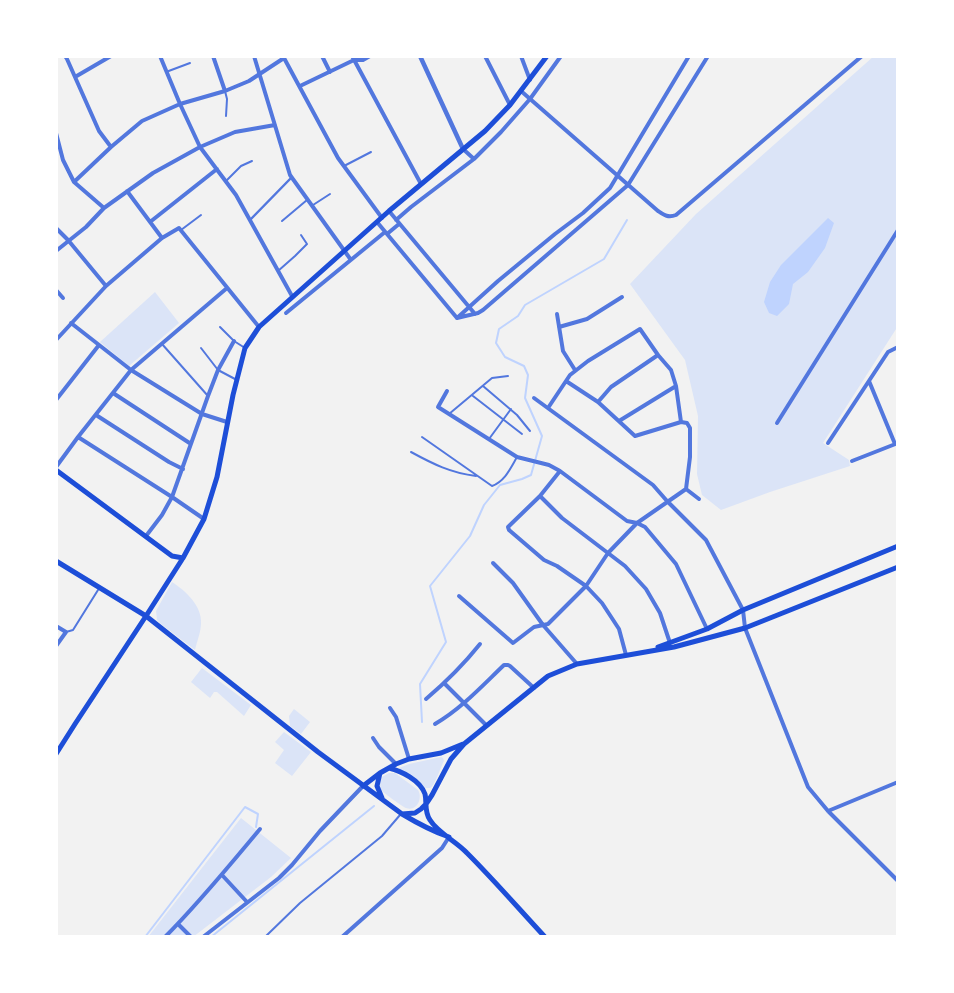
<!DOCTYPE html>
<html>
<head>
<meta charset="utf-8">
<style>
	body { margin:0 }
	#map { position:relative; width:954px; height:993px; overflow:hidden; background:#f2f2f2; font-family:Cabin,sans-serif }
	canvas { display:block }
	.frame { position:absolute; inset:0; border:58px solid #fff; pointer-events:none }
</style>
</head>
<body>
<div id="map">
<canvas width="954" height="993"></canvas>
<div class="frame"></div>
</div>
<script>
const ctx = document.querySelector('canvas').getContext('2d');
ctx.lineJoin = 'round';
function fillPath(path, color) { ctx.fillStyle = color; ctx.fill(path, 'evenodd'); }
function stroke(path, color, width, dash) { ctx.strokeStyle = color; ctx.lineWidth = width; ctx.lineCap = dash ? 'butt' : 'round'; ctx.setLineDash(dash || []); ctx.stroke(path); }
fillPath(new Path2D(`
	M 874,56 L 898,56 L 898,326 L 823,443 L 849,460 L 850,466 L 770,492 L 721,510 L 702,495 L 697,474 L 698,416 L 685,360 L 630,284 L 696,214 Z
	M 155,292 L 179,323 L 129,366 L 100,342 Z
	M 172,582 C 186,591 202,606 201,623 C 201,632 197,641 195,650 L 161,624 L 157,620 L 156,611 Z
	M 202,668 L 251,705 L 244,716 L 217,692 L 214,692 L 210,698 L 191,682 Z
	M 294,709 L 310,722 L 301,734 L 290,726 L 289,716 Z
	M 284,732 L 311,752 L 292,776 L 275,763 L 284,750 L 275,742 Z
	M 441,757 L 443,758 L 444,761 C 441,766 435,786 430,788 C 429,788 427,788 426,788 L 399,768 L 409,764 Z
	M 389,773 L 395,773 L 418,790 C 423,798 417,812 406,808 C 403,807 384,793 382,791 C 381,791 379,784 379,783 L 382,777 Z
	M 241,818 L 291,858 L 271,877 L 193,937 L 148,937 Z`), '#dbe4f7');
fillPath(new Path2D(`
	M 828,218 L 834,223 L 825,248 L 808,272 L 793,284 L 789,304 L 777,316 L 769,313 L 764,302 L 770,282 L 781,265 Z`), '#bfd3fe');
stroke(new Path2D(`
	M 422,722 L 420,684 L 446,642 L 430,586 L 470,536 L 484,505 L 500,485 L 522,479 L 531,475 L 542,436 L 525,398 L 528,375 L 524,366 L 505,357 L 496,343 L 499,329 L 518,316 L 525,305 L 604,259 L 627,220
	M 145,937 L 245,807 L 258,814 L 256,827
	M 211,937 L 374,806`), '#bfd3fe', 2);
stroke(new Path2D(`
	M 166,72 L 190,63
	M 225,91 L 227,99 L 226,116
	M 344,166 L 371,152
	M 226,181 L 241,166 L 252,161
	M 313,205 L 330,194
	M 282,221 L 307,200
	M 181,230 L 201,215
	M 278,271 L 295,256 L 307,244 L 301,235
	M 220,327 L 234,341 L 245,348
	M 162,344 L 208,396
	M 201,348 L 218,370 L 235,379
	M 483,386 L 517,415 L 530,431
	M 473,396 L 522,434
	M 449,414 L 492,378 L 508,376
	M 422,437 L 492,486 C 505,481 510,469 517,457
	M 489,439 L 511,409
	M 411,452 C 433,464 451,473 476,476
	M 66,632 L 73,630 L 98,590
	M 265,937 L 300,903 L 382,836 L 400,815`), '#5277de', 2);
stroke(new Path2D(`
	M 250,220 L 291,178`), '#5277de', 2.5);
stroke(new Path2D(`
	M 65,56 L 67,59 L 99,131 L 111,147
	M 160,56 L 180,104 L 200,147 L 236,195 L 292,296
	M 213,56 L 225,91
	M 254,56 L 290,175 L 351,260
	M 322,56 L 330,72
	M 352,56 L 421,184
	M 485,56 L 510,105
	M 521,56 L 530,80
	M 75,77 L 111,56
	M 300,86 L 354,60 L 363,60 L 370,56
	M 521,91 L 658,211 C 664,215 668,218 676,215 L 862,56
	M 56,133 L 63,160 L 74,182 L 104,208
	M 463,149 L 474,159
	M 74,182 L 111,147 L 142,121 L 180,104 L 225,91 L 249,81 L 284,58 L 338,158 L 382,218
	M 127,191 L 162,238
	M 389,211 L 475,314
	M 396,220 L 411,207 L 474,159 L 501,132 L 530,99 L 561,56
	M 150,222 L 217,169
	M 377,222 L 457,318
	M 56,228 L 68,240 L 106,286
	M 387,234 L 399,224
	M 56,251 L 86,227 L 104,208 L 153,173 L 200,147 L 235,132 L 275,125
	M 56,290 L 63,298
	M 286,313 L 385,232
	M 557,314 L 563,351 L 575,370
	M 457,318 L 478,313 L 483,310 L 628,185 L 708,56
	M 457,318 L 498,281 L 555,234 L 583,213 L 610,188 L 689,56
	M 71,323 L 131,370 L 202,414 L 227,422
	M 559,327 L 587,319 L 622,297
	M 56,340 L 106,286 L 162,238 L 179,228 L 259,327
	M 566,381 L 598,402 L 635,436 L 681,422 L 687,423 L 690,428 L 690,457 L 686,489
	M 869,381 L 895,444
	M 447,391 L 438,407 L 517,457 L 549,465 L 560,471 L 627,521 L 637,523 L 645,527 L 676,564 L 707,629
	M 113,393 L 191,444
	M 534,398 L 653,485 L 667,501 L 706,540 L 743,610 L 745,628 L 808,787 L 828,811 L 898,881
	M 56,400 L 99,345
	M 598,402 L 611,387 L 658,355
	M 548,408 L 570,375 L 588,361 L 640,329 L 658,355 L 671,370 L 676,386 L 681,422
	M 96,415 L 169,462 L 183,469
	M 619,421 L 676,386
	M 777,423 L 898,230
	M 78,437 L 172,497 L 204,519
	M 828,443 L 888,352 L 898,347
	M 852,461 L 898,443
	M 56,467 L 78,437 L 131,370 L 227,288
	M 560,471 L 540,496 L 508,527 L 509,530 L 544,560 L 557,566 L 586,586 L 602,603 L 619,629 L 626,655
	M 686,489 L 699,499
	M 540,496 L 562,518 L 625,566 L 646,589 L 660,613 L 670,643
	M 146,536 L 162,515 L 172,497 L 208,396 L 218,370 L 234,341
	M 493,563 L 513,583 L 543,625 L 577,664
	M 459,596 L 513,643 L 534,627 L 548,624 L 586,586 L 608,553 L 637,523 L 686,489
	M 56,626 L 66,632 L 56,646
	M 444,683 L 486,725
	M 426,699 C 446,682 464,664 480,644
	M 390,708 L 396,717 L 409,759
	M 435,724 C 462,708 482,686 504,665 L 508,665 L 510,666 L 534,688
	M 373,738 L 379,747 L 396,764
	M 828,811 L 898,782
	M 222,875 L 247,902
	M 178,924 L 191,937
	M 165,937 C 199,903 229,866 260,829
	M 203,937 L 279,878 L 292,865 L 320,831 L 363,786
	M 342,937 L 442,848 L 449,837`), '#5277de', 4);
stroke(new Path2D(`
	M 420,56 L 463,149`), '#5277de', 4.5);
stroke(new Path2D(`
	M 56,470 L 172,556 L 183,558
	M 56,561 L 146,616 L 318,752 L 402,814 C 417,823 432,831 449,837
	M 658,647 L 707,629 L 743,610 L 898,546
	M 56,754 L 75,724 L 146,616 L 183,558 L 204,519 L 217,477 L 233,395 L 245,348 L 259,327 L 389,211 L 485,131 L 510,105 L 547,56
	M 389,768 C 401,771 420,780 425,794 C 427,802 424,812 430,820 C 438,833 456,841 467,853 C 494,880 519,909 545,937
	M 380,773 L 377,786 L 382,798
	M 363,786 L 380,773 L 396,764 L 409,759 L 441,753 L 463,744
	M 402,814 L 415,813 L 421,809 L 426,804 L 432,795 L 451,759 L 464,744 L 548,676 L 577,664 L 674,647 L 745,628 L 898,567`), '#1d4ed8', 5);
</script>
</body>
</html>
